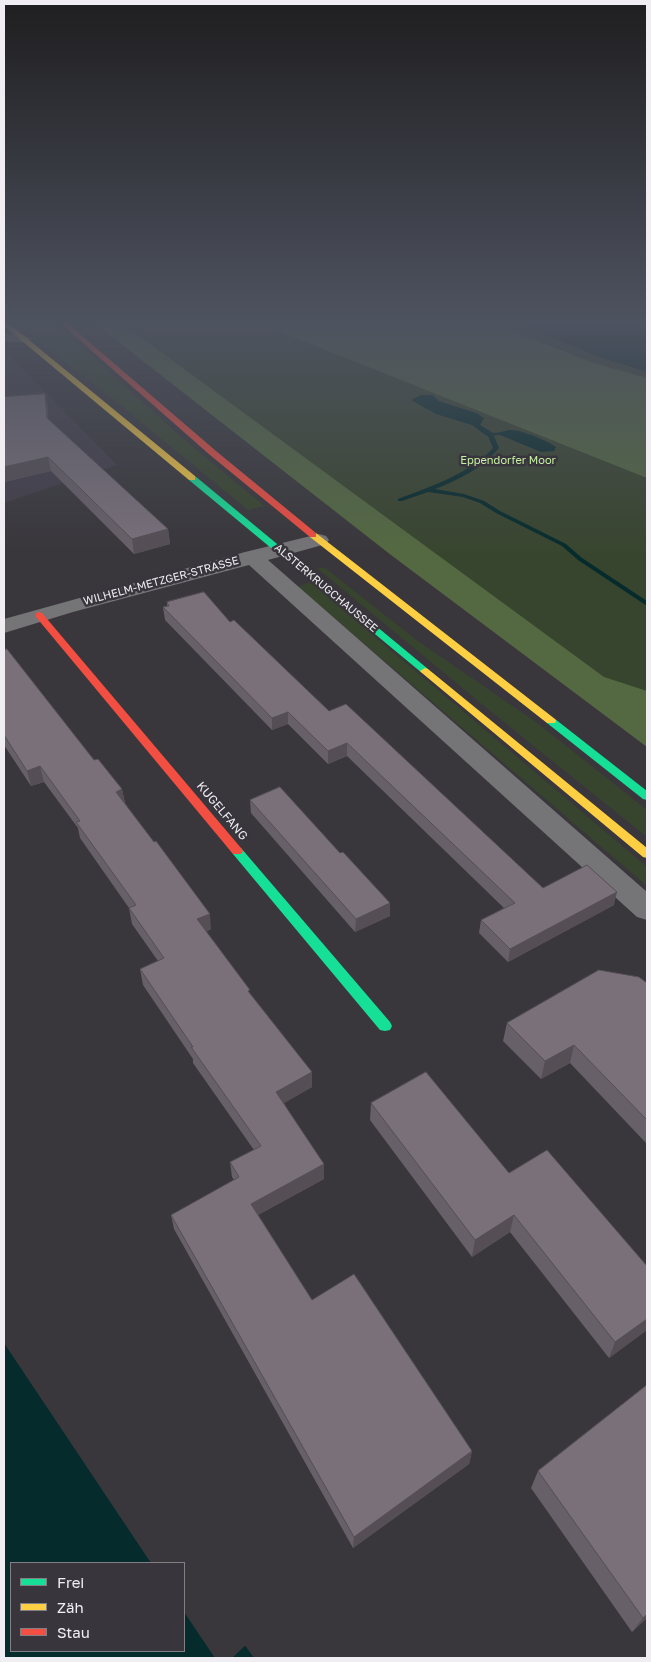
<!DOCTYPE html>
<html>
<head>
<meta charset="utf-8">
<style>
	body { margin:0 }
	#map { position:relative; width:651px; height:1662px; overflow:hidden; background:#39373b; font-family:"Golos Text",sans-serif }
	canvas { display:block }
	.frame { position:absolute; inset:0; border:5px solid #f0eef2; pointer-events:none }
	.legend { position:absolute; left:10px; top:1562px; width:175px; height:90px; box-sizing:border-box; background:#38363c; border:1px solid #828085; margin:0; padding:6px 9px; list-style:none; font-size:15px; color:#f0eef2 }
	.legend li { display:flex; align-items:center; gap:10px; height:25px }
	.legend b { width:25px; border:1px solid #828085 }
</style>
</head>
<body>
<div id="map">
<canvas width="651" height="1662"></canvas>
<div class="frame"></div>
<ul class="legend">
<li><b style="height:6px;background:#16e098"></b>Frei</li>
<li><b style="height:6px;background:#ffcf43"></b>Zäh</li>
<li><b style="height:6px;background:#f24e42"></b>Stau</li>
</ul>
</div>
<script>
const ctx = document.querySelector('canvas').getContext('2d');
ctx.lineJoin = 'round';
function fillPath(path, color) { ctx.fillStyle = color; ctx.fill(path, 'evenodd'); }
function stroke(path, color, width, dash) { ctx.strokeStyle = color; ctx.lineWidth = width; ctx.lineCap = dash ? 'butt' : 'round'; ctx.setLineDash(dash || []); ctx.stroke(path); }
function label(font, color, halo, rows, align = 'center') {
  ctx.font = font + ' "Golos Text",sans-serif'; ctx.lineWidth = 5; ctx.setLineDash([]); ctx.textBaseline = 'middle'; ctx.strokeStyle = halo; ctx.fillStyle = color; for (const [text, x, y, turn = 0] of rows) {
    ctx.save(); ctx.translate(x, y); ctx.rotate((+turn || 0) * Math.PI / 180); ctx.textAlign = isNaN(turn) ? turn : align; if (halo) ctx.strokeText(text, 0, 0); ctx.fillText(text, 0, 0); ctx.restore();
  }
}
fillPath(new Path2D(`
	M 4,350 L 117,465 L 4,503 Z`), '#423d48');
fillPath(new Path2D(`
	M 13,322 L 54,322 L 181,437 L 264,506 L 248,510 L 114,400 Z
	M 100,322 L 647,322 L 647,738 Z
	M 317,568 L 325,568 L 419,642 L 536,722 L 647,810 L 647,837 L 489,710 Z
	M 310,582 L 647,867 L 647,886 L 298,587 Z`), '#38452e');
fillPath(new Path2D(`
	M 93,322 L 120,322 L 604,677 L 647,691 L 647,747 L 391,555 Z
	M 301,322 L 489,322 L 591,362 L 647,378 L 647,478 L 278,331 Z`), '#546941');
fillPath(new Path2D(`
	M 514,322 L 647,323 L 647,372 L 602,358 Z
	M 421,395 L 432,395 L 439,401 L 476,413 L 484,418 L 480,425 L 493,433 C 499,433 504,431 509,430 C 520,429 548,441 556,447 L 554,451 L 541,452 L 500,435 L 487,436 L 472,425 L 436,414 L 411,400 Z
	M 4,1302 L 32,1351 L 254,1658 L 4,1658 ZM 11,1563 L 184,1563 L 184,1651 L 11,1651 Z`), '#052b2c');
fillPath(new Path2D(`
	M 4,1300 L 34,1349 L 247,1644 L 232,1658 L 215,1658 L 184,1612 L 184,1563 L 151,1563 L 4,1343 Z`), '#39373b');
fillPath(new Path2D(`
	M 491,434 L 494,436 L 499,448 C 482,468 459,480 435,489 L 464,494 L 484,501 L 500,511 L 566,544 L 582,558 L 647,601 L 647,606 L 578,560 L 562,546 L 496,513 L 480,503 L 463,497 L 428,492 L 402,501 L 398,501 L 398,499 C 432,486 467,475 493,448 L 488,436 Z`), '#052b2c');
fillPath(new Path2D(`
	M 4,333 L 25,335 L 32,339 L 25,343 L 4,341 Z
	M 319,534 L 326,536 L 329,540 L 326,544 L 268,560 L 647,892 L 647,920 L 637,917 L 249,565 L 73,612 L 4,633 L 4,619 L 245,552 Z`), '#757477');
fillPath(new Path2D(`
	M 189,476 L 195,476 L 428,669 L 428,673 L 422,673 L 189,480 Z
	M 551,718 L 555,719 L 647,791 L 647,800 L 643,799 L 547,723 L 546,721 L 547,719 Z
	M 237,847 L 241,848 L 390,1022 L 392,1026 L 390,1030 L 385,1031 L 380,1030 L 233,854 L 231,851 L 233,848 Z`), '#16e098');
fillPath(new Path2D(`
	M 4,322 L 7,322 L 195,476 L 195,480 L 189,480 L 4,326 Z
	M 310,533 L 316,533 L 555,719 L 556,721 L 555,723 L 547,723 L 310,537 Z
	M 425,668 L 428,669 L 647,848 L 647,858 L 643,857 L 422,673 L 420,671 Z`), '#ffcf43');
fillPath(new Path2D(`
	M 59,322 L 66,322 L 216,451 L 316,533 L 316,537 L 310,537 L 210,455 Z
	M 39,612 L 42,613 L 241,848 L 243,851 L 241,854 L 233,854 L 36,617 L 36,613 Z`), '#f24e42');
fillPath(new Path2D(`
	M 4,385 L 5,397 L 48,407 L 48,420 L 168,529 L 170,544 L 134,554 L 51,471 L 4,482 Z
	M 167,602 L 230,622 L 329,711 L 543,888 L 614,905 L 508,962 L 479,933 L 481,920 L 504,908 L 347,756 L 328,764 L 288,724 L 272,730 L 165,620 L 163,607 L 167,606 Z
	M 4,650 L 94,760 L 122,789 L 125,803 L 211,929 L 206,932 L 250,994 L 312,1087 L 284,1103 L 324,1179 L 258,1215 L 312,1300 L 472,1451 L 469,1464 L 353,1548 L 174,1229 L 171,1215 L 234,1180 L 232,1177 L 230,1162 L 254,1150 L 193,1063 L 193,1059 L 143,985 L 140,969 L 158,961 L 132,924 L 129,908 L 80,838 L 78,828 L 44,782 L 31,786 L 4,745 Z
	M 250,800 L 390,916 L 355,932 L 251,813 Z
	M 647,983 L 647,1144 L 570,1063 L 541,1079 L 503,1041 L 507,1023 Z
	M 371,1103 L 509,1173 L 647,1266 L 647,1330 L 609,1358 L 510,1232 L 472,1257 L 370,1120 Z
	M 538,1471 L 647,1618 L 632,1632 L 531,1488 Z`), '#686069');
fillPath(new Path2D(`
	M 45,394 L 48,407 L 49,432 L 47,418 Z
	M 48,457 L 51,471 L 4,482 L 4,467 Z
	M 168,529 L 170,544 L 134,554 L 132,539 Z
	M 288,712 L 288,724 L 272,730 L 272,718 Z
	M 347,743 L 347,756 L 328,764 L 328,751 Z
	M 40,766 L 44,782 L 31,786 L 27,771 Z
	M 122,789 L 125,805 L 116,792 Z
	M 617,892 L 614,905 L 508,962 L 510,949 Z
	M 390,903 L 390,916 L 355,932 L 356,919 Z
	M 210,914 L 211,929 L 198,935 L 197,919 Z
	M 574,1045 L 570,1063 L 541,1079 L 545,1061 Z
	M 312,1072 L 312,1087 L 277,1107 L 276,1092 Z
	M 324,1164 L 324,1179 L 252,1218 L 251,1204 Z
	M 514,1215 L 510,1232 L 472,1257 L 475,1240 Z
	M 647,1319 L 647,1330 L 609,1358 L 615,1342 Z
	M 472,1451 L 469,1464 L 353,1548 L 354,1537 Z
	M 647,1614 L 647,1618 L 632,1632 L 643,1618 Z`), '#554e55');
const building = new Path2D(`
	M 45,394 L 47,418 L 168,529 L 132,539 L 48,457 L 4,467 L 4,397 Z
	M 204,592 L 230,622 L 234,620 L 329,711 L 346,704 L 543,888 L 587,865 L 617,892 L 510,949 L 481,920 L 515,903 L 347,743 L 328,751 L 288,712 L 272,718 L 163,607 L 169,606 L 167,602 Z
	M 7,649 L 94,760 L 98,759 L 122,789 L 116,792 L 154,842 L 156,841 L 210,914 L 197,919 L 250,990 L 248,991 L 312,1072 L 276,1092 L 324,1164 L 251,1204 L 312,1300 L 354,1274 L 472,1451 L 354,1537 L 171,1215 L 239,1177 L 230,1162 L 261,1146 L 191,1047 L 193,1047 L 140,969 L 164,958 L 129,908 L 136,905 L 76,822 L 80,821 L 40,766 L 27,771 L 4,735 L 4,650 Z
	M 280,787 L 340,853 L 343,852 L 390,903 L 356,919 L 250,800 Z
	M 599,970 L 639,977 L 647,983 L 647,1120 L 574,1045 L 545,1061 L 507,1023 Z
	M 426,1072 L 509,1173 L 547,1150 L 647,1266 L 647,1319 L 615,1342 L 514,1215 L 475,1240 L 371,1103 Z
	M 647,1385 L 647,1614 L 643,1618 L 538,1471 Z`);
fillPath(building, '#79707a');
stroke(building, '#554e55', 1);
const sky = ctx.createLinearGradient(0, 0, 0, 555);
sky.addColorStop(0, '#1f1e20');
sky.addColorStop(0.58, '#4e5360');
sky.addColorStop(1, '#4e536000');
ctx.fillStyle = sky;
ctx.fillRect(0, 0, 651, 555);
label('11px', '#c6eea4', '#38363c', [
	["Eppendorfer Moor",508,461]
]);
label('11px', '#f0eef2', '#38363c', [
	["WILHELM-METZGER-STRASSE",161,581,-15],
	["ALSTERKRUGCHAUSSEE",326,588,40]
]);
label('12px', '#f0eef2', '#38363c', [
	["KUGELFANG",222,811,50]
]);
</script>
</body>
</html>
